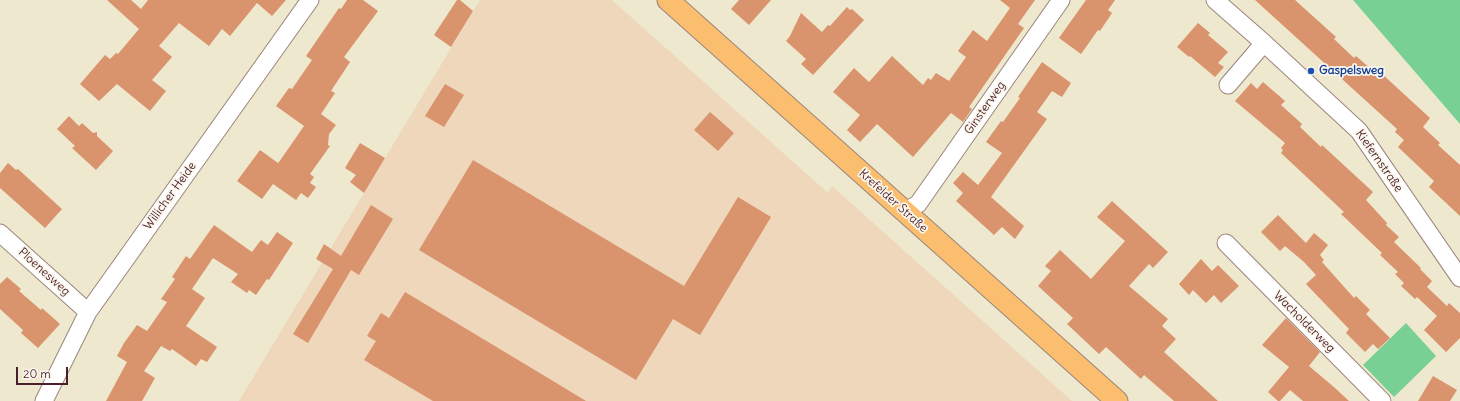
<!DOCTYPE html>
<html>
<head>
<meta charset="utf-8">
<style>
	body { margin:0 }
	#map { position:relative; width:1460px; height:401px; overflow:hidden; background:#eee8ce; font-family:Delius,sans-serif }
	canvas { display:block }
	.scale { position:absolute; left:16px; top:367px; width:52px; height:18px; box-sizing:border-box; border:2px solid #4a1f2b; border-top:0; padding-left:5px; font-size:12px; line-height:14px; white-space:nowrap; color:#4a1f2b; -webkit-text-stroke:3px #fbf7ec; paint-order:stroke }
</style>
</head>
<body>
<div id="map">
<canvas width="1460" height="401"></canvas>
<div class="scale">20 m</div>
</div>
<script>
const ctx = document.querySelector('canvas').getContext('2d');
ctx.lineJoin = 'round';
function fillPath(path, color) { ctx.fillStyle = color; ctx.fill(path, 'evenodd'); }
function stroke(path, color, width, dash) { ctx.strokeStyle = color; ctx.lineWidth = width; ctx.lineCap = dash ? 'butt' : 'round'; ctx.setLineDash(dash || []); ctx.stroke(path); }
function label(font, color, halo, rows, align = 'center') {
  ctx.font = font + ' Delius,sans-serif'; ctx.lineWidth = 3.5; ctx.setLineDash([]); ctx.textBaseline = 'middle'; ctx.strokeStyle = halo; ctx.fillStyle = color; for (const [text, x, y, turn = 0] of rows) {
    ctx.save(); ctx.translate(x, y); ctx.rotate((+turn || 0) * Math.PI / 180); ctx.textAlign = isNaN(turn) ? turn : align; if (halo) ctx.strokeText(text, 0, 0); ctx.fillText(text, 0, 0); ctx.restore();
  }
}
fillPath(new Path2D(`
	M 480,0 L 612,0 L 828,193 L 832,186 L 1072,401 L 239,401 Z`), '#eed7bb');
fillPath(new Path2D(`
	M 1353,0 L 1460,0 L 1460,124 Z
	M 1406,323 L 1436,356 L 1394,397 L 1363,365 Z`), '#79d094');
fillPath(new Path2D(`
	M 107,0 L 131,0 L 141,9 L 148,0 L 286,0 L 272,16 L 257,3 L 230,36 L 222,29 L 209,46 L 179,23 L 159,46 L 172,57 L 152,80 L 166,91 L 150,111 L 117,84 L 99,101 L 80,84 L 105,55 L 110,59 L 116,53 L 118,54 L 139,29 Z
	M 347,0 L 363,0 L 378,11 L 344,57 L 350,62 L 331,91 L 335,93 L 321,114 L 336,125 L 329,134 L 328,145 L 330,146 L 310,174 L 314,177 L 310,183 L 316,187 L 308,198 L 301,193 L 296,200 L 273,184 L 262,199 L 237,181 L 260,150 L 278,163 L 279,162 L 304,126 L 276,106 L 289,88 L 292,89 L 312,60 L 306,56 L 339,8 L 341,9 Z
	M 457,0 L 460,0 L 473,11 L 451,47 L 434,35 Z
	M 739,0 L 771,0 L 749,25 L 731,9 Z
	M 1000,0 L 1035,0 L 1018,24 L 1024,28 L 969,107 L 972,109 L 963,122 L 951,113 L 913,157 L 877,124 L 860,142 L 847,130 L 860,115 L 833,92 L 854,68 L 869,82 L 892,56 L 923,85 L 928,78 L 931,80 L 936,73 L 949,81 L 966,57 L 958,51 L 973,30 L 987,41 L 1010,8 Z
	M 1086,0 L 1115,0 L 1108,10 L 1112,13 L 1100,31 L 1098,30 L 1081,54 L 1059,38 Z
	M 1255,0 L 1295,0 L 1336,37 L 1334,39 L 1354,58 L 1356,56 L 1379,76 L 1381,73 L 1430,118 L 1423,127 L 1440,143 L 1438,145 L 1460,165 L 1460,216 L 1429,187 L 1434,181 L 1398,147 L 1404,140 L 1395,132 L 1397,129 Z
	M 847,7 L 850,10 L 852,9 L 864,20 L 813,75 L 801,64 L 806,59 L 786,41 L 790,36 L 801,13 L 822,32 L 828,25 L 830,26 Z
	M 1198,23 L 1210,33 L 1208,35 L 1228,52 L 1218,63 L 1224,67 L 1215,77 L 1190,56 L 1189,57 L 1177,47 Z
	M 1042,62 L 1071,83 L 1062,97 L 1052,91 L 1037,112 L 1047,119 L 991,197 L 1024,226 L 1015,239 L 1002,227 L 994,235 L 956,201 L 963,193 L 953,183 L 963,172 L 978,185 L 1002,153 L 986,142 L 1001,121 L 1003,122 L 1020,98 L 1018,97 Z
	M 1263,82 L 1285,101 L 1281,105 L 1302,124 L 1300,127 L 1321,147 L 1322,145 L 1373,192 L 1366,200 L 1387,223 L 1386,225 L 1399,237 L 1394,242 L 1421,268 L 1420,269 L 1432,281 L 1427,287 L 1447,306 L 1449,303 L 1460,313 L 1460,338 L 1446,352 L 1424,330 L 1437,316 L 1417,297 L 1415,299 L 1401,286 L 1404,283 L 1395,274 L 1398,272 L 1380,255 L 1382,253 L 1341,214 L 1344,212 L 1281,153 L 1283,150 L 1281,148 L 1285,143 L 1235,101 L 1251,83 L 1257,89 Z
	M 445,84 L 464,95 L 444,127 L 425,116 Z
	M 710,112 L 734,133 L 718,151 L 694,130 Z
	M 69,116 L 79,126 L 82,123 L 93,133 L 97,132 L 97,136 L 113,151 L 96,170 L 72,148 L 75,146 L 57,129 Z
	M 360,143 L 385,158 L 364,193 L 350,182 L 356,175 L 345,168 Z
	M 473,160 L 684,286 L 738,197 L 771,217 L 700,335 L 673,319 L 636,380 L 419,250 Z
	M 8,163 L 16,170 L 18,169 L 62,209 L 45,228 L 0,188 L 0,173 Z
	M 1112,201 L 1168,252 L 1153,268 L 1149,264 L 1129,286 L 1168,319 L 1162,326 L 1176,339 L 1164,352 L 1218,401 L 1174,401 L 1144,375 L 1141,379 L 1106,347 L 1099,354 L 1067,324 L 1073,318 L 1038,286 L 1051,271 L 1045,266 L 1060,250 L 1091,279 L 1125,241 L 1097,217 Z
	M 371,205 L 393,219 L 359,275 L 351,270 L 308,343 L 293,334 L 333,269 L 316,259 L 324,244 L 341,256 Z
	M 1278,215 L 1306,243 L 1314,233 L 1328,245 L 1320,255 L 1324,260 L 1322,262 L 1354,298 L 1356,296 L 1370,310 L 1366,314 L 1390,338 L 1378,349 L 1373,344 L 1365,352 L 1346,333 L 1349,329 L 1306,284 L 1316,275 L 1304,262 L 1285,246 L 1280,251 L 1261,232 Z
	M 214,225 L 252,252 L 261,240 L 268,245 L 277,232 L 293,243 L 269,280 L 267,279 L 256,295 L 249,290 L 247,293 L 231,282 L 238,274 L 213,258 L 192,289 L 205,298 L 186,326 L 217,347 L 207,362 L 201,359 L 196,366 L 172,349 L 170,351 L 161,346 L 144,371 L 155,378 L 142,401 L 106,401 L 127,362 L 117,356 L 124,343 L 137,325 L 147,331 L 167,302 L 161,299 L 175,279 L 172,277 L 186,256 L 190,259 Z
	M 1201,259 L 1212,271 L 1218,265 L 1239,286 L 1221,303 L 1214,295 L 1206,303 L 1193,290 L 1189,295 L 1179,284 Z
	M 7,277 L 21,289 L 19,291 L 41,310 L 42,308 L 60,324 L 38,348 L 21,333 L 23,330 L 0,309 L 0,284 Z
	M 405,292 L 548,378 L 586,401 L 433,401 L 364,360 L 376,341 L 367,336 L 381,313 L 389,318 Z
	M 1286,318 L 1320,352 L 1309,366 L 1335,388 L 1349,401 L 1303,401 L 1290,390 L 1280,401 L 1278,401 L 1268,392 L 1289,367 L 1262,345 Z
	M 1433,376 L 1457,390 L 1450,401 L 1418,401 Z`), '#d9936d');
const minor = new Path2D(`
	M 1215,0 L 1264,43 L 1359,131 L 1460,278
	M 1228,85 L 1264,43
	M 905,211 L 918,204 L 1061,0
	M 0,233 L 88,312
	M 1226,243 L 1382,401
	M 44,401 L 88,312 L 310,0`);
const major = new Path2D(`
	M 668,0 L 1117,401`);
stroke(minor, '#9c847c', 19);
stroke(major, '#9c847c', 23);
stroke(minor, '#fff', 17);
stroke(major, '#fabe6e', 21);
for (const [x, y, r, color] of [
	[1311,71,4,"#1a4fb4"]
]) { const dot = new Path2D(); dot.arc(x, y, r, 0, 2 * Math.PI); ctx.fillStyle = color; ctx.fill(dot); stroke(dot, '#fbf7ec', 1.5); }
label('bold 12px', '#164399', '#fbf7ec', [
	["Gaspelsweg",1319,71]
], 'left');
label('12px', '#4a1f2b', '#fbf7ec', [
	["Ginsterweg",985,108,-55],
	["Kiefernstraße",1379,161,55],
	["Willicher Heide",170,196,-54],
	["Krefelder Straße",893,201,42],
	["Ploenesweg",44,272,42],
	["Wacholderweg",1304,322,45]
]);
</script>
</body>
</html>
